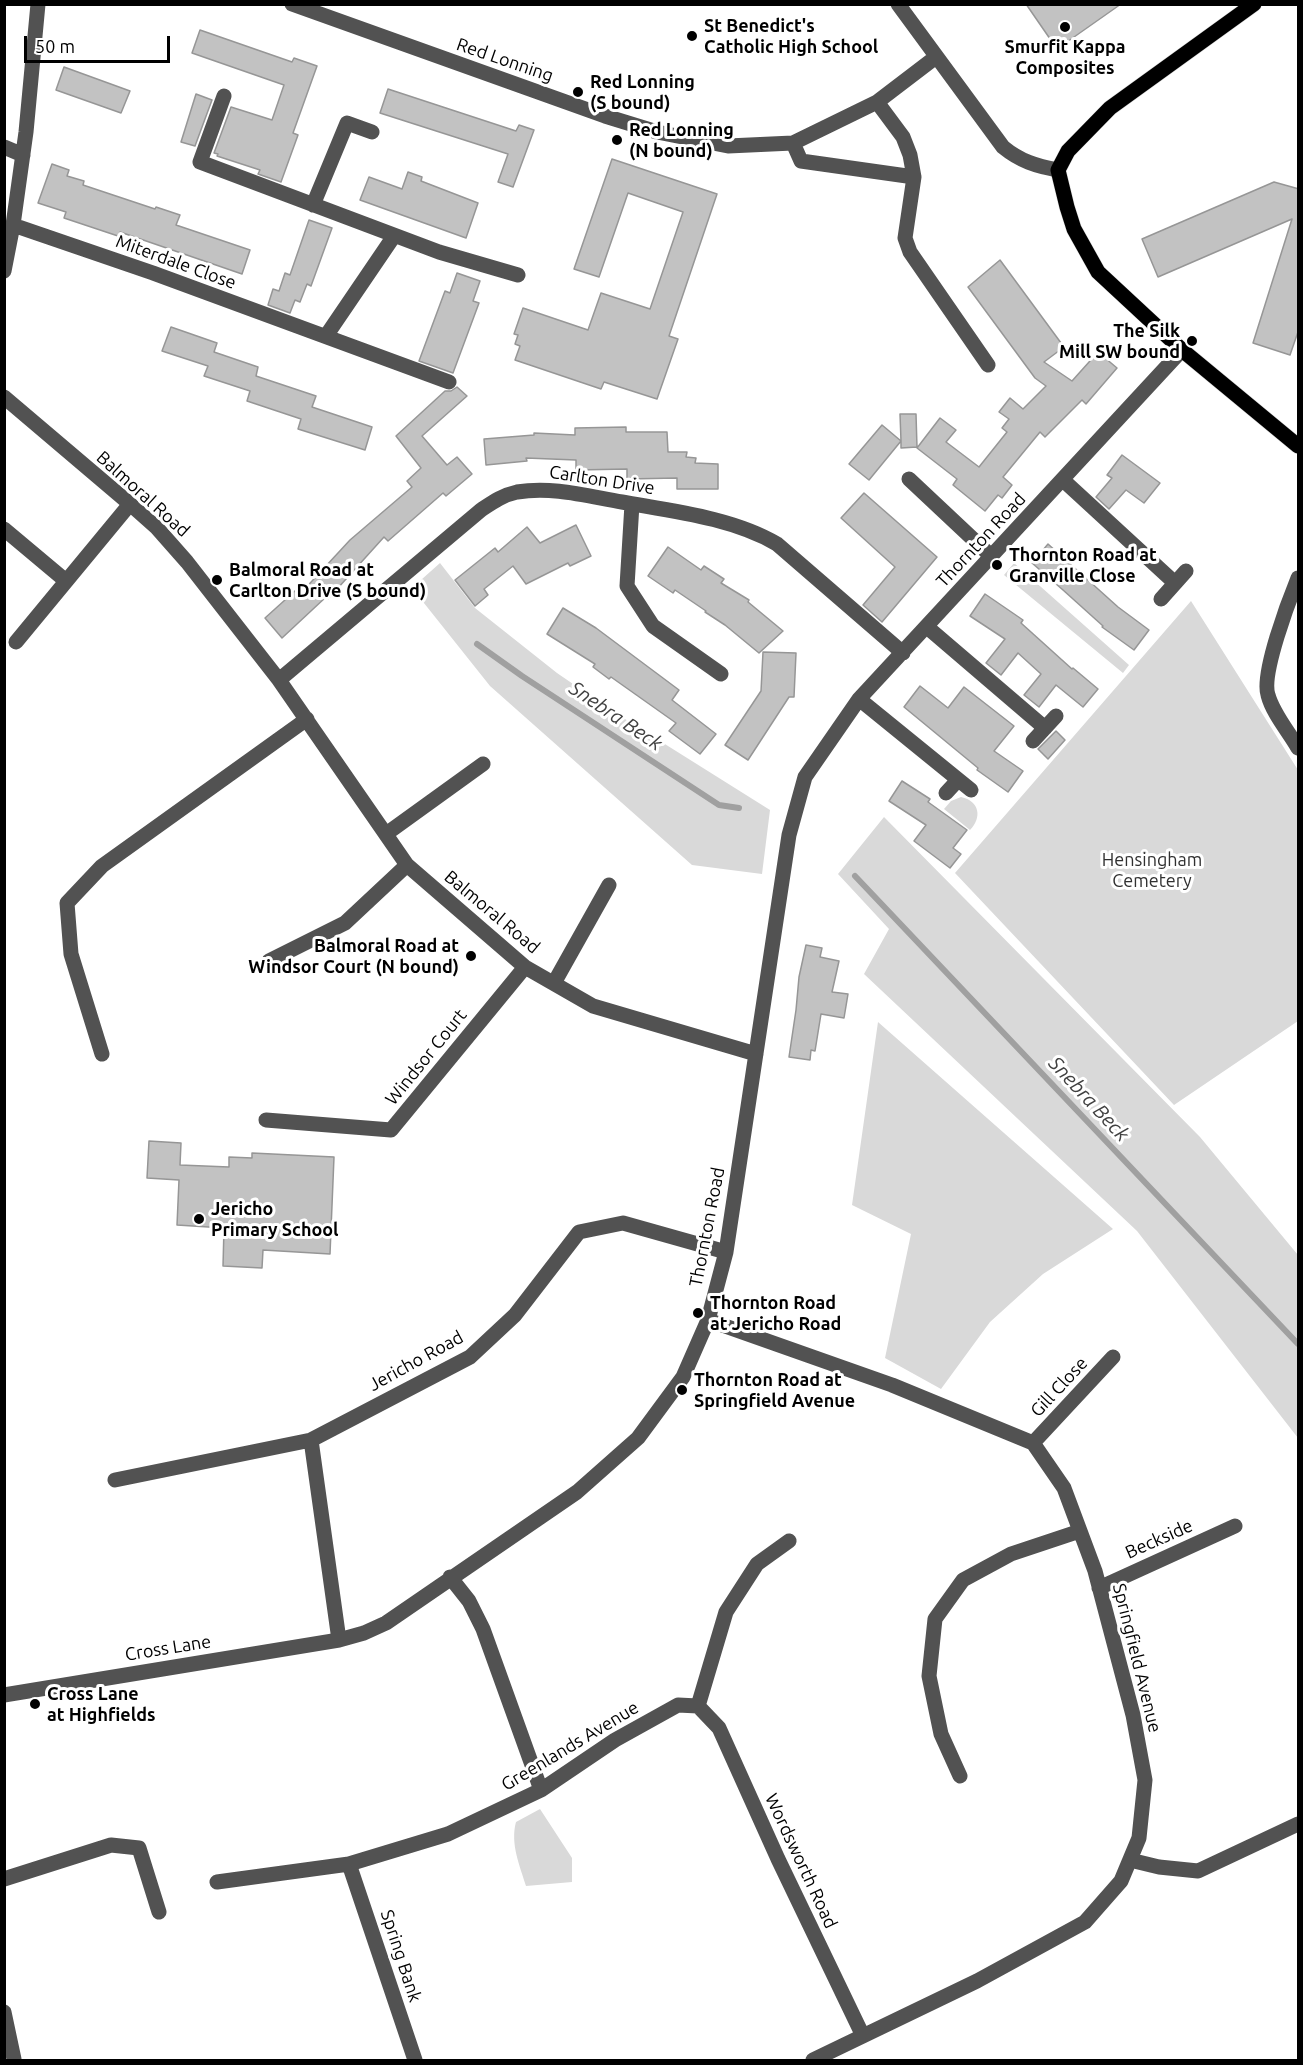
<!DOCTYPE html>
<html>
<head>
<meta charset="utf-8">
<style>
	body { margin:0 }
	#map { position:relative; width:1303px; height:2065px; overflow:hidden; background:#fff; font-family:Ubuntu,sans-serif }
	canvas { display:block }
	.frame { position:absolute; inset:0; border:6px solid #000; pointer-events:none }
	.scale { position:absolute; left:24px; top:36px; width:146px; height:27px; box-sizing:border-box; border:3px solid #000; border-top:0; padding-left:8px; font-size:18px; line-height:21px; white-space:nowrap; color:#000; -webkit-text-stroke:4px #fff; paint-order:stroke }
</style>
</head>
<body>
<div id="map">
<canvas width="1303" height="2065"></canvas>
<div class="frame"></div>
<div class="scale">50 m</div>
</div>
<script>
const ctx = document.querySelector('canvas').getContext('2d');
ctx.lineJoin = 'round';
function fillPath(path, color) { ctx.fillStyle = color; ctx.fill(path, 'evenodd'); }
function stroke(path, color, width, dash) { ctx.strokeStyle = color; ctx.lineWidth = width; ctx.lineCap = dash ? 'butt' : 'round'; ctx.setLineDash(dash || []); ctx.stroke(path); }
function label(font, color, halo, rows, align = 'center') {
  ctx.font = font + ' Ubuntu,sans-serif'; ctx.lineWidth = 6; ctx.setLineDash([]); ctx.textBaseline = 'middle'; ctx.strokeStyle = halo; ctx.fillStyle = color; for (const [text, x, y, turn = 0] of rows) {
    ctx.save(); ctx.translate(x, y); ctx.rotate((+turn || 0) * Math.PI / 180); ctx.textAlign = isNaN(turn) ? turn : align; if (halo) ctx.strokeText(text, 0, 0); ctx.fillText(text, 0, 0); ctx.restore();
  }
}
fillPath(new Path2D(`
	M 440,563 L 475,608 L 557,673 L 617,714 L 770,810 L 762,874 L 692,865 L 490,686 L 412,588 Z
	M 1014,563 L 1129,665 L 1123,673 L 1004,575 Z
	M 1191,601 L 1298,770 L 1298,1021 L 1174,1105 L 955,873 Z
	M 961,797 C 980,801 982,818 970,830 L 944,809 L 951,801 Z
	M 884,817 L 1200,1137 L 1298,1255 L 1298,1438 L 1137,1231 L 864,974 L 889,929 L 838,874 Z
	M 878,1022 L 1113,1229 L 1043,1274 L 990,1322 L 941,1389 L 885,1358 L 911,1234 L 852,1205 Z
	M 540,1809 L 572,1858 L 572,1882 L 526,1886 C 520,1866 510,1844 516,1822 Z`), '#d9d9d9');
stroke(new Path2D(`
	M 477,644 L 522,676 L 719,805 L 739,808
	M 855,876 L 1298,1344`), '#a0a0a0', 6);
const building = new Path2D(`
	M 1026,4 L 1121,4 L 1057,49 Z
	M 200,30 L 292,62 L 294,58 L 317,66 L 293,133 L 298,135 L 281,182 L 258,174 L 260,170 L 217,156 L 218,154 L 214,153 L 231,107 L 272,120 L 284,85 L 192,53 Z
	M 64,67 L 130,91 L 121,113 L 56,90 Z
	M 388,89 L 516,131 L 519,125 L 534,130 L 513,187 L 498,182 L 508,154 L 380,113 Z
	M 196,94 L 212,100 L 195,146 L 181,142 Z
	M 612,159 L 717,194 L 669,336 L 678,339 L 657,399 L 604,382 L 601,389 L 515,360 L 520,346 L 515,344 L 518,335 L 514,334 L 523,308 L 588,330 L 601,293 L 650,309 L 683,212 L 628,193 L 599,277 L 574,269 Z
	M 52,164 L 69,170 L 67,176 L 84,181 L 83,185 L 155,209 L 156,207 L 180,215 L 176,225 L 250,250 L 242,274 L 120,232 L 118,236 L 64,218 L 66,212 L 38,203 Z
	M 408,172 L 422,177 L 421,181 L 478,203 L 466,238 L 360,200 L 369,177 L 402,189 Z
	M 1274,182 L 1299,189 L 1299,329 L 1290,355 L 1253,343 L 1292,219 L 1158,277 L 1142,239 Z
	M 309,220 L 332,228 L 311,286 L 307,284 L 300,302 L 295,300 L 290,313 L 268,305 L 273,289 L 279,291 L 285,273 L 290,275 Z
	M 1000,260 L 1064,347 L 1044,362 L 1072,381 L 1098,352 L 1117,368 L 1086,404 L 1082,400 L 1045,437 L 1040,432 L 1003,477 L 1012,485 L 1002,498 L 998,495 L 985,511 L 953,485 L 957,479 L 917,448 L 940,418 L 956,430 L 946,442 L 979,467 L 1007,432 L 1002,428 L 1009,419 L 999,412 L 1010,398 L 1023,409 L 1046,386 L 1035,378 L 968,287 Z
	M 457,273 L 480,281 L 473,301 L 479,303 L 453,373 L 419,361 L 445,291 L 450,293 Z
	M 171,327 L 217,343 L 214,352 L 258,367 L 256,376 L 316,396 L 312,407 L 372,427 L 365,450 L 298,429 L 301,419 L 247,401 L 250,391 L 204,376 L 208,366 L 162,351 Z
	M 457,387 L 467,396 L 422,436 L 447,465 L 457,457 L 472,474 L 446,496 L 443,493 L 388,541 L 384,537 L 328,599 L 326,597 L 282,638 L 265,618 L 296,590 L 300,594 L 350,540 L 412,487 L 407,481 L 421,468 L 396,436 L 445,391 L 451,391 Z
	M 900,414 L 916,414 L 917,447 L 901,448 L 901,441 L 869,480 L 849,464 L 882,425 L 901,441 Z
	M 626,427 L 626,432 L 667,432 L 668,452 L 687,452 L 686,457 L 696,458 L 695,463 L 718,464 L 718,489 L 677,489 L 677,478 L 627,479 L 627,469 L 576,470 L 576,460 L 526,458 L 527,461 L 486,465 L 484,439 L 534,435 L 534,433 L 575,435 L 575,428 Z
	M 1122,455 L 1160,483 L 1144,503 L 1126,490 L 1109,509 L 1096,497 L 1112,478 L 1107,475 Z
	M 864,493 L 937,557 L 882,622 L 863,605 L 895,567 L 841,518 Z
	M 576,525 L 591,556 L 570,566 L 568,563 L 526,584 L 513,566 L 484,589 L 488,595 L 475,606 L 455,580 L 495,548 L 498,552 L 527,527 L 540,543 Z
	M 1048,544 L 1118,607 L 1149,630 L 1134,650 L 1102,627 L 1103,626 L 1063,590 L 1032,563 Z
	M 668,547 L 701,570 L 704,566 L 724,579 L 721,583 L 749,600 L 748,602 L 783,631 L 759,653 L 725,625 L 705,612 L 706,611 L 675,590 L 673,593 L 648,576 Z
	M 985,594 L 1023,620 L 1021,623 L 1072,669 L 1073,668 L 1098,689 L 1083,707 L 1056,685 L 1039,707 L 1024,695 L 1041,674 L 1018,653 L 1001,675 L 986,663 L 1005,639 L 970,616 Z
	M 563,608 L 596,628 L 679,690 L 672,700 L 716,734 L 700,754 L 669,731 L 676,723 L 611,677 L 609,679 L 593,667 L 595,664 L 547,634 Z
	M 763,652 L 796,653 L 794,697 L 789,697 L 748,760 L 725,745 L 761,691 Z
	M 920,686 L 948,708 L 964,687 L 1014,726 L 994,751 L 1023,771 L 1008,792 L 977,770 L 978,768 L 904,707 Z
	M 1056,731 L 1065,740 L 1048,759 L 1038,749 Z
	M 902,781 L 930,799 L 928,802 L 967,830 L 953,848 L 961,854 L 950,868 L 914,841 L 926,825 L 889,801 Z
	M 806,945 L 822,948 L 820,957 L 839,961 L 832,992 L 848,994 L 844,1018 L 821,1014 L 815,1051 L 811,1050 L 810,1060 L 789,1057 L 796,1010 L 799,977 Z
	M 149,1141 L 181,1143 L 180,1165 L 229,1167 L 229,1157 L 252,1158 L 252,1153 L 334,1157 L 330,1254 L 263,1250 L 262,1268 L 223,1266 L 224,1228 L 177,1225 L 179,1180 L 147,1178 Z`);
fillPath(building, '#c2c2c2');
stroke(building, '#969696', 1.5);
const major = new Path2D(`
	M 1254,4 L 1110,108 L 1068,151 L 1058,170 L 1067,207 L 1074,229 L 1098,272 L 1182,350 L 1298,446`);
stroke(major, '#dbdbdb', 16);
stroke(new Path2D(`
	M 292,4 L 605,116 L 657,132 L 728,146 L 793,143 L 877,102 L 936,57
	M 898,4 L 1003,147 C 1020,161 1036,166 1058,170
	M 224,96 L 200,162 L 439,252 L 518,275
	M 877,102 L 903,137 L 910,155 L 914,177 L 905,238 L 910,252 L 988,365
	M 793,143 L 801,161 L 914,177
	M 4,147 L 23,155
	M 313,205 L 347,123 L 372,132
	M 13,225 L 153,273 L 449,382
	M 4,271 L 13,225 L 26,132 L 38,4
	M 326,336 L 394,236
	M 4,397 L 130,504 L 157,528 L 187,562 L 279,680 L 407,865 L 525,967 L 593,1006 L 756,1054
	M 909,479 L 991,556
	M 1063,480 L 1175,583
	M 632,504 L 627,586 L 653,626 L 721,674
	M 4,529 L 66,581
	M 1298,578 C 1289,600 1261,674 1268,695 C 1273,714 1289,732 1298,748
	M 1161,599 L 1186,571
	M 927,627 L 1045,728
	M 16,642 L 130,504
	M 279,680 L 481,510 C 493,502 503,495 517,492 C 552,486 587,496 622,502 C 672,511 733,518 777,544 L 903,653
	M 859,699 L 971,790
	M 1033,741 L 1056,716
	M 946,793 L 958,780
	M 386,834 L 483,764
	M 269,961 L 345,923 L 407,865
	M 554,983 L 609,885
	M 102,1054 L 71,954 L 67,903 L 102,866 L 307,719
	M 266,1120 L 391,1130 L 525,967
	M 708,1320 L 892,1385 L 1033,1443 L 1064,1488 L 1095,1571 L 1133,1715 L 1145,1780 L 1139,1838 L 1121,1881 L 1085,1922 L 977,1981 L 813,2060
	M 311,1440 L 339,1640
	M 1033,1443 L 1113,1357
	M 115,1480 L 311,1440 L 470,1357 L 515,1315 L 579,1232 L 623,1223 L 726,1252
	M 450,1577 L 469,1601 L 483,1629 L 541,1790
	M 1099,1588 L 1235,1526
	M 4,1695 L 339,1640 L 364,1633 L 386,1623 L 577,1492 L 638,1438 L 683,1377 L 708,1320 L 726,1252 L 789,835 L 805,777 L 859,699 L 1182,350
	M 698,1706 L 719,1728 L 778,1859 L 863,2036
	M 698,1706 L 726,1612 L 757,1564 L 789,1541
	M 960,1776 L 941,1734 L 929,1676 L 935,1619 L 963,1580 L 1011,1554 L 1080,1531
	M 1130,1860 L 1159,1867 L 1198,1871 L 1298,1824
	M 349,1864 L 415,2060
	M 4,1879 L 111,1845 L 139,1848 L 159,1912
	M 217,1882 L 349,1864 L 448,1834 L 541,1790 L 615,1740 L 678,1705 L 698,1706
	M 4,2012 L 14,2059`), '#525252', 15);
stroke(major, '#000', 15);
for (const [x, y, r, color] of [
	[1065,27,6,"#000"],
	[692,36,6,"#000"],
	[578,92,6,"#000"],
	[617,140,6,"#000"],
	[1192,341,6,"#000"],
	[997,565,6,"#000"],
	[217,580,6,"#000"],
	[471,956,6,"#000"],
	[199,1219,6,"#000"],
	[698,1313,6,"#000"],
	[682,1390,6,"#000"],
	[35,1704,6,"#000"]
]) { const dot = new Path2D(); dot.arc(x, y, r, 0, 2 * Math.PI); ctx.fillStyle = color; ctx.fill(dot); stroke(dot, '#fff', 2); }
label('bold 18px', '#000', '#fff', [
	["St Benedict's",704,26],
	["Catholic High School",704,47],
	["Smurfit Kappa",1065,47,"center"],
	["Composites",1065,68,"center"],
	["Red Lonning",590,82],
	["(S bound)",590,103],
	["Red Lonning",629,130],
	["(N bound)",629,151],
	["The Silk",1180,331,"right"],
	["Mill SW bound",1180,352,"right"],
	["Thornton Road at",1009,555],
	["Granville Close",1009,576],
	["Balmoral Road at",229,570],
	["Carlton Drive (S bound)",229,591],
	["Balmoral Road at",459,946,"right"],
	["Windsor Court (N bound)",459,967,"right"],
	["Jericho",211,1209],
	["Primary School",211,1230],
	["Thornton Road",710,1303],
	["at Jericho Road",710,1324],
	["Thornton Road at",694,1380],
	["Springfield Avenue",694,1401],
	["Cross Lane",47,1694],
	["at Highfields",47,1715]
], 'left');
label('18px', '#000', '#fff', [
	["Red Lonning",505,60,19],
	["Miterdale Close",176,262,20],
	["Carlton Drive",602,480,9],
	["Balmoral Road",143,494,42],
	["Thornton Road",981,540,-47],
	["Balmoral Road",492,912,40],
	["Windsor Court",426,1057,-51],
	["Thornton Road",707,1227,-79],
	["Jericho Road",416,1361,-29],
	["Gill Close",1059,1387,-47],
	["Beckside",1159,1539,-24],
	["Cross Lane",168,1648,-9],
	["Springfield Avenue",1137,1658,76],
	["Greenlands Avenue",570,1746,-31],
	["Wordsworth Road",801,1861,65],
	["Spring Bank",401,1956,72]
]);
label('18px', '#303030', '#fff', [
	["Hensingham",1152,860],
	["Cemetery",1152,881]
]);
label('italic 20px', '#414141', '#fff', [
	["Snebra Beck",616,716,34],
	["Snebra Beck",1089,1099,47]
]);
</script>
</body>
</html>
